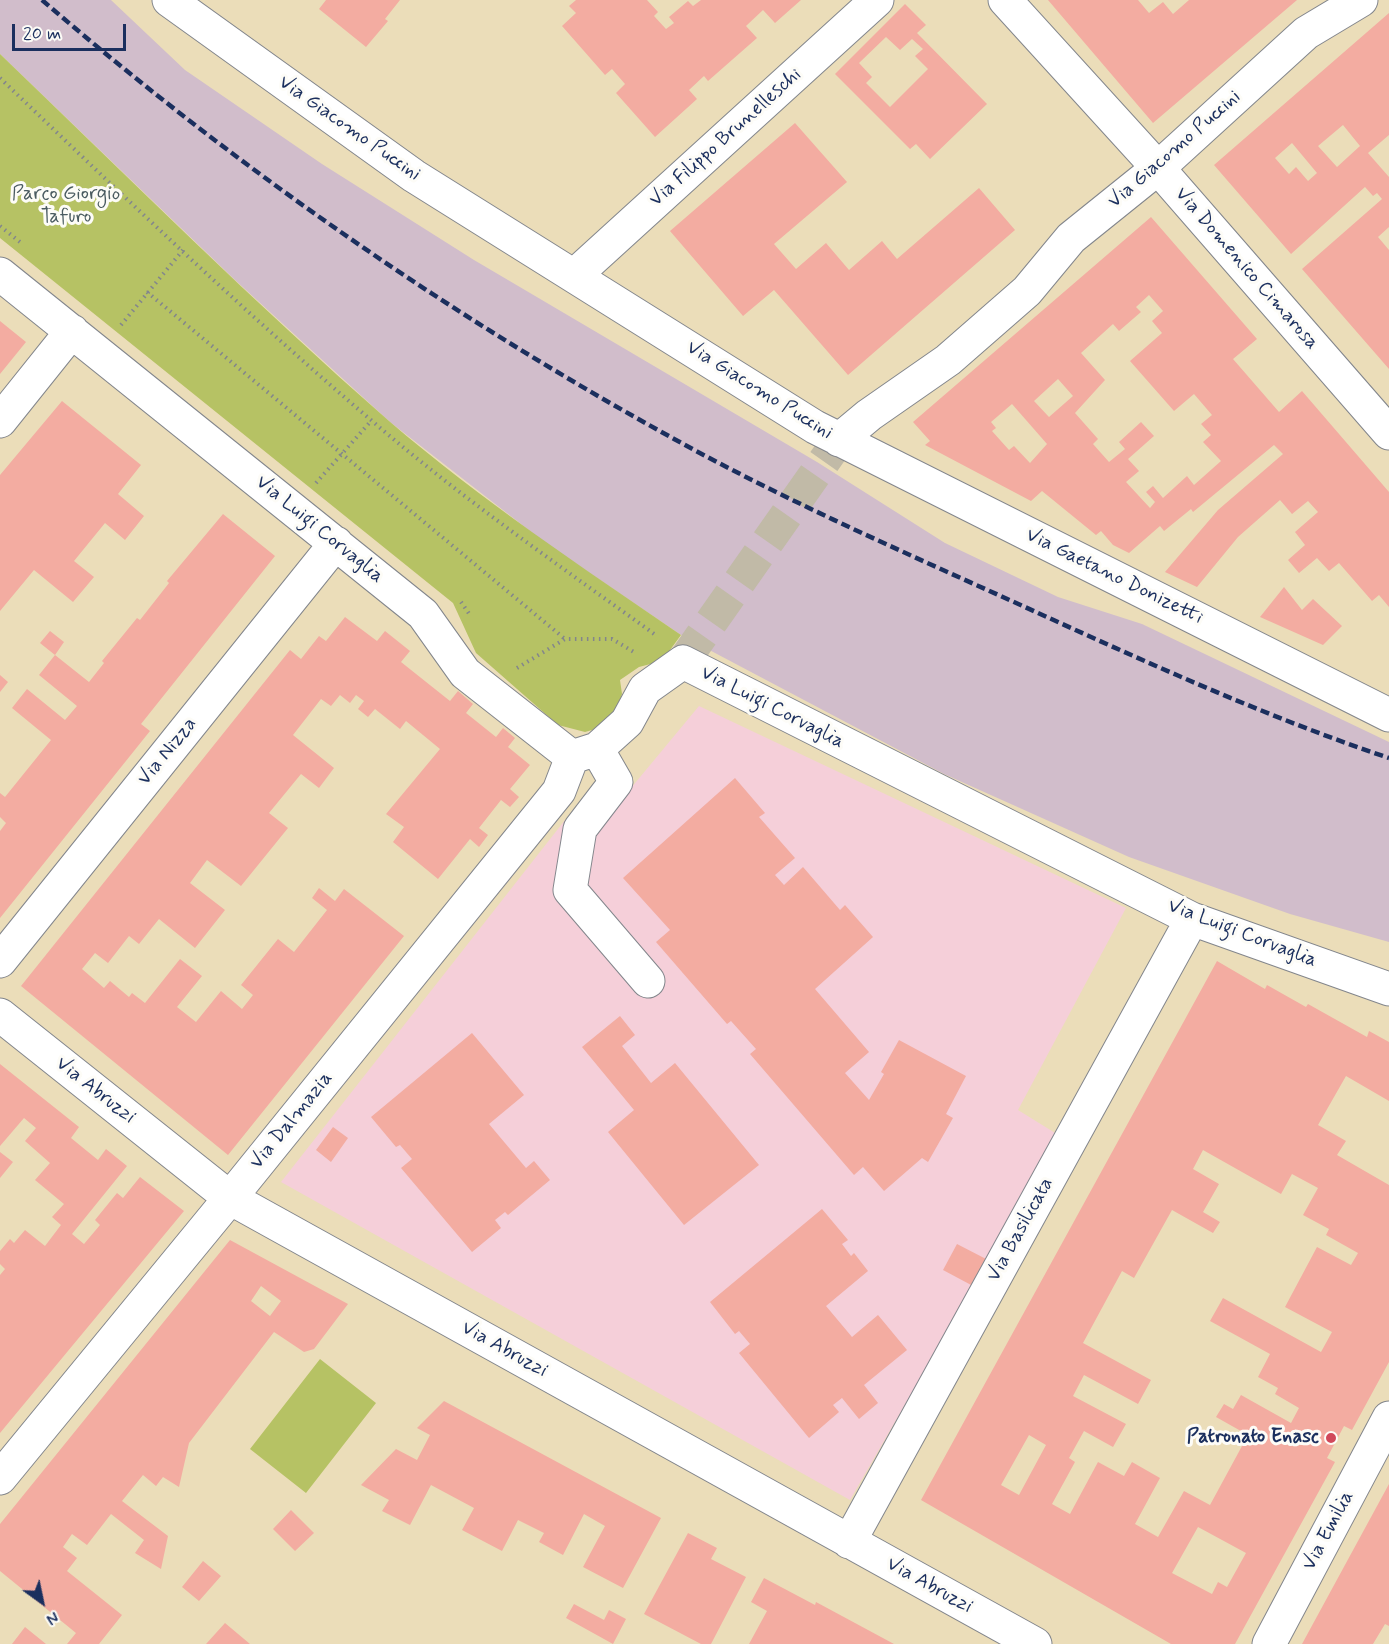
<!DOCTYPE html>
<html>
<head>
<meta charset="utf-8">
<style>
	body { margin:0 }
	#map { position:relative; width:1389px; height:1644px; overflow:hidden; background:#ebddb9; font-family:Mynerve,sans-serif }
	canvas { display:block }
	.north { position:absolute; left:12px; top:1572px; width:60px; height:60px; -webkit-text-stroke:4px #fdfcf7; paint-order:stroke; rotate:147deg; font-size:16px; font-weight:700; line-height:24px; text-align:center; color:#1b2f5e }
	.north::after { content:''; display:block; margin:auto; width:21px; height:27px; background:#1b2f5e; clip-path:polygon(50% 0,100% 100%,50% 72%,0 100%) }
	.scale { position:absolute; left:12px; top:24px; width:114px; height:27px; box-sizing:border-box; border:3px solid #1b2f5e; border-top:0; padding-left:8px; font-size:18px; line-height:21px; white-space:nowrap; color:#1b2f5e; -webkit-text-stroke:4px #fdfcf7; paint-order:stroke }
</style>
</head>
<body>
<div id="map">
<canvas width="1389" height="1644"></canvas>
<div class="north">N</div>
<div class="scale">20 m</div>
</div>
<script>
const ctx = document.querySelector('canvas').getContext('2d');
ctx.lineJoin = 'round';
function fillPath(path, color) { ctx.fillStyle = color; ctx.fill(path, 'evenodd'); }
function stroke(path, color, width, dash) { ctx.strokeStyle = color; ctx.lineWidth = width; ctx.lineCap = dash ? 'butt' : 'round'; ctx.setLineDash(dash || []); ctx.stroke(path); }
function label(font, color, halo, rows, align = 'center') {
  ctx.font = font + ' Mynerve,sans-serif'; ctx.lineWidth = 6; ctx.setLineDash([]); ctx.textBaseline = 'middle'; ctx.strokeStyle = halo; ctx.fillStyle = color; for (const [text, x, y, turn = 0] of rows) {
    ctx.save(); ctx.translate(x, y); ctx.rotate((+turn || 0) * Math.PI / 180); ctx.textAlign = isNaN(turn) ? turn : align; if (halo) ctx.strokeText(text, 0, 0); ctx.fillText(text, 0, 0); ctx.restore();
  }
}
fillPath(new Path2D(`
	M 699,706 L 1126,908 L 1018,1110 L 1060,1136 L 850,1500 L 281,1182 L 565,820 L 592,835 Z`), '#f5cfd9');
fillPath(new Path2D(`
	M 0,0 L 111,0 L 185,70 L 322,164 L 474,260 L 817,462 L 945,543 L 1058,597 L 1142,624 L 1389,742 L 1389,942 L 1290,914 L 1129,857 L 944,774 L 681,635 L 544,542 L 390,422 L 235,280 L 0,54 Z`), '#d1bdcb');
fillPath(new Path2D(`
	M 0,54 C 128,177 255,304 389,421 C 481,500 582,567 681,635 L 662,661 L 639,667 L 620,680 L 622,694 L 618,707 L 599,728 L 585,732 L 558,725 L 476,653 L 453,603 L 0,238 Z
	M 320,1359 L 376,1403 L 306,1493 L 250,1449 Z`), '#b6c264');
fillPath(new Path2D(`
	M 326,0 L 400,0 L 385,19 L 388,21 L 366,47 L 319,9 Z
	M 576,0 L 647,0 L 658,12 L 654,16 L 666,29 L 674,23 L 669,17 L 688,1 L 693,6 L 701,0 L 801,0 L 775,23 L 763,10 L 746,26 L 757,38 L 708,81 L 704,76 L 689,90 L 697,99 L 655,137 L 616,93 L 625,84 L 612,69 L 605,75 L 562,26 L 576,13 L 569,6 Z
	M 1048,0 L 1138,0 L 1149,13 L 1163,2 L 1173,14 L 1189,0 L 1297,0 L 1153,123 Z
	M 905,4 L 926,25 L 917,33 L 987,104 L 930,159 L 916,144 L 910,149 L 835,74 ZM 886,37 L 900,50 L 912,39 L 923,49 L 915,56 L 928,69 L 890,107 L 866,83 L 872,77 L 859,63 Z
	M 1389,13 L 1389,135 L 1368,153 L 1389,177 L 1389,227 L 1378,237 L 1389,250 L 1389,369 L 1302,269 L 1382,199 L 1377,193 L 1373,196 L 1365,187 L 1291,254 L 1214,165 ZM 1343,125 L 1360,146 L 1337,167 L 1318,146 ZM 1292,143 L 1317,173 L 1308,181 L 1296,167 L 1289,174 L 1275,158 Z
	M 795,123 L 847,182 L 774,244 L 796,269 L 826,243 L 849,270 L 882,241 L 897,259 L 979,188 L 1015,230 L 848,375 L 774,290 L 743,316 L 670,231 Z
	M 1151,217 L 1257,339 L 1233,359 L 1279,412 L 1302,391 L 1389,492 L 1389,607 L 1379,595 L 1372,601 L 1339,563 L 1329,571 L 1317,558 L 1299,573 L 1288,560 L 1305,545 L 1295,532 L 1318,512 L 1308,501 L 1292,514 L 1280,500 L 1238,537 L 1197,587 L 1165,572 L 1218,510 L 1283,454 L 1274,445 L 1193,512 L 1191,509 L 1164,531 L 1160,526 L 1129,553 L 1113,545 L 1101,531 L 1096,535 L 1042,491 L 1031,501 L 925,445 L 930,441 L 913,422 ZM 1149,295 L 1163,311 L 1152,321 L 1162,333 L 1130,361 L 1174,411 L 1194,394 L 1212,415 L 1201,424 L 1211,435 L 1203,442 L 1221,461 L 1194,485 L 1187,476 L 1163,498 L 1153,486 L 1146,492 L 1155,502 L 1150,508 L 1126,482 L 1139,471 L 1128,459 L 1154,436 L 1141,422 L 1119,442 L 1125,449 L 1109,462 L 1093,444 L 1098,439 L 1075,413 L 1105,380 L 1081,353 L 1113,324 L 1119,331 L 1141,312 L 1136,307 ZM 1058,379 L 1073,396 L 1049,417 L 1034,401 ZM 1012,404 L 1047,444 L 1030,463 L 1014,446 L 1009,450 L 992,431 L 996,428 L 991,422 Z
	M 0,321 L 26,342 L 0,374 Z
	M 62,401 L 141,465 L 118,494 L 144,516 L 125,540 L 105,523 L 74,561 L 94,577 L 73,602 L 34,570 L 0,611 L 0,475 Z
	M 223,514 L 275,556 L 141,724 L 150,731 L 0,918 L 0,831 L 6,823 L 0,817 L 0,793 L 5,797 L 51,740 L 12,708 L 27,689 L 65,720 L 77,706 L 39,675 L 55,655 L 89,682 L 104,663 L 102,661 L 137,618 L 140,620 L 169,583 L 167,581 Z
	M 1284,587 L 1302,610 L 1313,599 L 1342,626 L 1323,645 L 1260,617 Z
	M 345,617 L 377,641 L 385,631 L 410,651 L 401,662 L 450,701 L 458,691 L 473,704 L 466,713 L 496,737 L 503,728 L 515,738 L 508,747 L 530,765 L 510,789 L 519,797 L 510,807 L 501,800 L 479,828 L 488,835 L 479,847 L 470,839 L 438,879 L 393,842 L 404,827 L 386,814 L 440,749 L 406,721 L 400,729 L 375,709 L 368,717 L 358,709 L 364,701 L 356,695 L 350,703 L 340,695 L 331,706 L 321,699 L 293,735 L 334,768 L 319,788 L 301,774 L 269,813 L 288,828 L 241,886 L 207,860 L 190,883 L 225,910 L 195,948 L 159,919 L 139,944 L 129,936 L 108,963 L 95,953 L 82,969 L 104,988 L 110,981 L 129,997 L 132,993 L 145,1003 L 180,959 L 202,976 L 177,1007 L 196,1022 L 221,991 L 242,1009 L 253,995 L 241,985 L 278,939 L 294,952 L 327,910 L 312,898 L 319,888 L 335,901 L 344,889 L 404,936 L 228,1155 L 21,986 L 290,650 L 301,659 L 319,636 L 326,641 Z
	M 50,631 L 64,642 L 55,655 L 40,643 Z
	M 0,675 L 8,682 L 0,692 Z
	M 735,778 L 765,813 L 759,817 L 795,858 L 775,875 L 784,885 L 803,867 L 840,910 L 845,905 L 873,937 L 815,989 L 869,1052 L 845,1073 L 869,1100 L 884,1074 L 881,1072 L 899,1040 L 966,1076 L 946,1114 L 953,1118 L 928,1162 L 922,1158 L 884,1191 L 863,1167 L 854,1175 L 750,1054 L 756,1049 L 731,1021 L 727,1024 L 656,942 L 670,930 L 623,878 Z
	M 1217,961 L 1265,989 L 1267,985 L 1306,1007 L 1308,1004 L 1367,1037 L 1369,1031 L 1389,1042 L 1389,1101 L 1346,1076 L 1318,1125 L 1346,1141 L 1337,1155 L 1389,1185 L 1389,1362 L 1352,1430 L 1344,1426 L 1327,1458 L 1335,1462 L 1235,1644 L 1171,1644 L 921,1500 ZM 1203,1150 L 1281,1194 L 1292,1174 L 1318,1188 L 1303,1215 L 1329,1229 L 1326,1235 L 1358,1253 L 1351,1265 L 1317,1247 L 1285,1307 L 1332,1332 L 1321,1352 L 1223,1298 L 1210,1321 L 1270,1354 L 1258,1377 L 1278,1388 L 1275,1394 L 1299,1408 L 1291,1423 L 1241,1395 L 1233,1409 L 1224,1404 L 1216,1417 L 1248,1435 L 1210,1505 L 1184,1491 L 1158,1537 L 1135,1524 L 1160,1478 L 1132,1462 L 1124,1476 L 1098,1462 L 1070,1514 L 1052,1504 L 1075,1462 L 1069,1458 L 1084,1431 L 1113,1447 L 1126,1424 L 1073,1396 L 1084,1375 L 1138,1404 L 1151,1380 L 1083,1343 L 1122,1271 L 1134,1278 L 1172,1210 L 1213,1233 L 1220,1222 L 1203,1212 L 1219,1184 L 1193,1169 ZM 1029,1435 L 1046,1445 L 1019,1495 L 1001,1485 ZM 1198,1527 L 1246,1553 L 1227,1587 L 1218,1582 L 1212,1594 L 1172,1573 Z
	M 620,1016 L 635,1035 L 622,1046 L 651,1083 L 675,1063 L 759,1165 L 684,1225 L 608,1132 L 634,1110 L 582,1047 Z
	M 472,1033 L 524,1095 L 489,1124 L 526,1168 L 534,1161 L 550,1180 L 508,1215 L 505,1212 L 495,1220 L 501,1228 L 472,1252 L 401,1168 L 412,1159 L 400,1145 L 396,1147 L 371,1117 Z
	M 0,1064 L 79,1127 L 71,1138 L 98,1160 L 106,1149 L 127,1166 L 72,1234 L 84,1244 L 100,1225 L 95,1220 L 117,1193 L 123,1198 L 140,1177 L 184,1211 L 0,1433 L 0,1275 L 5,1269 L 0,1264 L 0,1251 L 10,1239 L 14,1243 L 25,1230 L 45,1246 L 61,1225 L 52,1217 L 64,1204 L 35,1180 L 50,1163 L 25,1141 L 36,1128 L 24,1118 L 0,1146 Z
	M 333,1127 L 348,1138 L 331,1162 L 316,1150 Z
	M 0,1152 L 13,1162 L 0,1178 Z
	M 822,1209 L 848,1240 L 842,1244 L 851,1256 L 854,1253 L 868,1271 L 826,1306 L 852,1337 L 878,1315 L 907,1350 L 864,1385 L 878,1403 L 859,1419 L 842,1398 L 833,1405 L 839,1412 L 809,1438 L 739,1353 L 750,1344 L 739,1331 L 735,1334 L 710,1302 Z
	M 230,1240 L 348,1304 L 314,1349 L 304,1352 L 274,1332 L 189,1443 L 179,1487 L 163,1477 L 156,1486 L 143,1475 L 122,1501 L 168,1536 L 161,1569 L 135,1553 L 144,1540 L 111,1514 L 87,1545 L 72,1534 L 63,1547 L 77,1558 L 67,1571 L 122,1615 L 99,1644 L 67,1644 L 76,1633 L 0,1571 L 0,1524 ZM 261,1286 L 281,1301 L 270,1316 L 251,1301 Z
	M 957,1244 L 988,1260 L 973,1286 L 943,1270 Z
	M 444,1401 L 661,1518 L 623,1588 L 583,1567 L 605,1526 L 584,1514 L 563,1555 L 539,1542 L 544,1533 L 518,1520 L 502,1551 L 462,1530 L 474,1508 L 431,1485 L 410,1525 L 382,1511 L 389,1500 L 361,1485 L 396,1449 L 417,1460 L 430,1435 L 417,1428 Z
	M 1389,1484 L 1389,1626 L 1385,1624 L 1373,1644 L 1302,1644 Z
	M 291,1510 L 314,1533 L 295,1551 L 273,1529 Z
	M 688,1533 L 717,1548 L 711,1559 L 746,1577 L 711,1644 L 701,1644 L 644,1614 Z
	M 203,1561 L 221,1576 L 199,1601 L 182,1587 Z
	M 764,1578 L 815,1605 L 816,1602 L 894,1644 L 749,1644 L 767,1611 L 751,1602 Z
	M 574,1604 L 604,1620 L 609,1610 L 626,1619 L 613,1644 L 566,1618 Z
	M 225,1623 L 250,1644 L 206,1644 Z
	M 25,1627 L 46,1644 L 12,1644 Z`), '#f3aca1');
stroke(new Path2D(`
	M 683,662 L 839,440`), '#c1baa7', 33, [33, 16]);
const minor = new Path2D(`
	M 169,0 L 414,176 L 815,427 L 1389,715
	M 1005,0 L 1158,168 L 1389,433
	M 0,274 L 423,614 L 465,673 L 572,757
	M 575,275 L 877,0
	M 0,421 L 72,331
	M 839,440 L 869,415 L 948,360 L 1027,291 L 1071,238 L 1158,168 L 1306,33 L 1361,0
	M 597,749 L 616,782 L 580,829 L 570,890 L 648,981
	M 572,757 L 597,749 L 627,722 L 645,689 L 683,662 L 1192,919 L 1389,989
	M 0,961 L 336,543
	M 0,1015 L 230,1198 L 1035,1644
	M 0,1478 L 230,1198 L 559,791 L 572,757
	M 849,1542 L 1192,919
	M 1269,1644 L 1389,1418`);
stroke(minor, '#83868c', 35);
stroke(new Path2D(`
	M 0,78 C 121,194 243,311 371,420 C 461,498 560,566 657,636
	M 0,226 L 20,242
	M 147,292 L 565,639
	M 121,325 L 183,250
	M 316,483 L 371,421
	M 461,602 L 470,615
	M 517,668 L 565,639 L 612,639 L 634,652`), '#83868c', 4, [1.5, 4.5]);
stroke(minor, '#fff', 33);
stroke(new Path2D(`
	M 42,0 C 238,169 450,316 676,440 C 785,500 901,551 1014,602 C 1137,658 1261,715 1389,758`), '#1b2f5e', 4.5, [9, 4.5]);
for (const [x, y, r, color] of [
	[1331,1438,6,"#d1495b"]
]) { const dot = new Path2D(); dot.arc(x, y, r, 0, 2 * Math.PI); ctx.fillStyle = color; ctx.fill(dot); stroke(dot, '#fdfcf7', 2); }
label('20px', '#1b2f5e', '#fdfcf7', [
	["Via Giacomo Puccini",349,129,35],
	["Via Filippo Brunelleschi",726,138,-42],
	["Via Giacomo Puccini",1175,150,-41],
	["Via Domenico Cimarosa",1246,269,49],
	["Via Giacomo Puccini",759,391,32],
	["Via Luigi Corvaglia",319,530,39],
	["Via Gaetano Donizetti",1114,577,26],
	["Via Luigi Corvaglia",772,708,27],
	["Via Nizza",168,752,-51],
	["Via Luigi Corvaglia",1242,934,21],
	["Via Abruzzi",95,1091,38],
	["Via Dalmazia",292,1121,-51],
	["Via Basilicata",1021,1230,-61],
	["Via Abruzzi",504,1350,29],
	["Via Emilia",1329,1531,-62],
	["Via Abruzzi",929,1586,29]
]);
label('20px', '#4a5b60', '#fdfcf7', [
	["Parco Giorgio",66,195],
	["Tafuro",66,218]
]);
label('bold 20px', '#1b2f5e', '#fdfcf7', [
	["Patronato Enasc",1319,1438]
], 'right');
</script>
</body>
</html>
